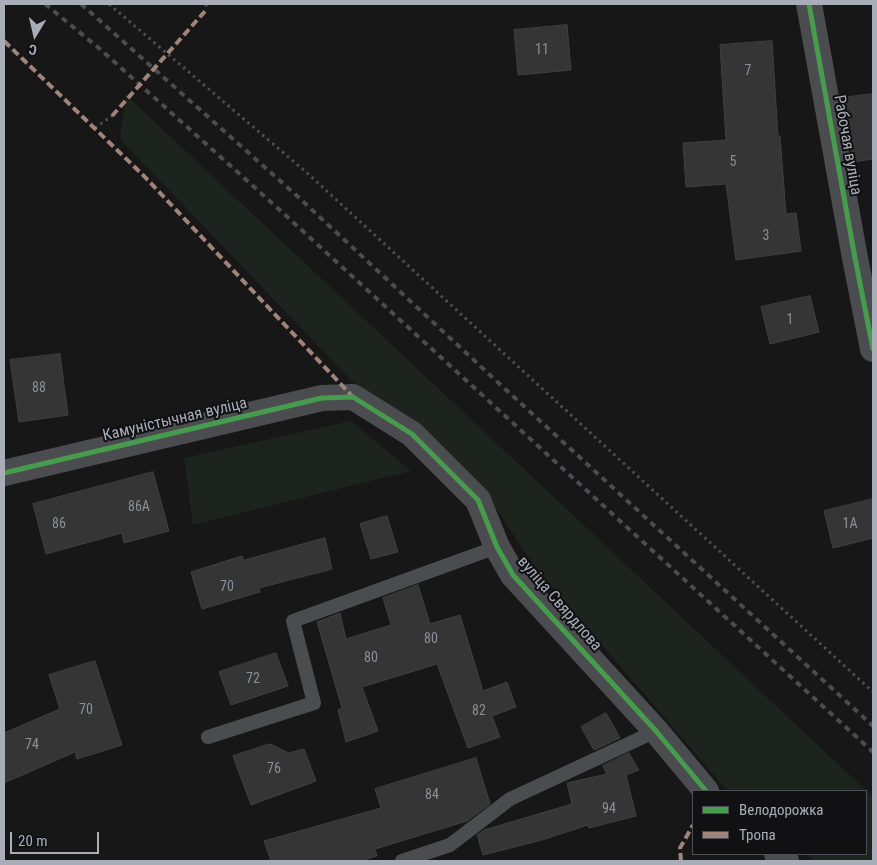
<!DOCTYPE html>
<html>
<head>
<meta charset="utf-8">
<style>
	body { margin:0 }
	#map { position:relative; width:877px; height:865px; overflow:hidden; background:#171717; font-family:"Roboto Condensed",sans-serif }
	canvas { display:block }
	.frame { position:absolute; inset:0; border:5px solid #a8adb8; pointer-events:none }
	.legend { position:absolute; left:692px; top:790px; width:175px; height:65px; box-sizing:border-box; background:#111113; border:1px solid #4d4f55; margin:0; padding:6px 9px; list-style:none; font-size:15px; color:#a8adb8 }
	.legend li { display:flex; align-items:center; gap:10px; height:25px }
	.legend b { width:25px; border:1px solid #4d4f55 }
	.north { position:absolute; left:10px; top:10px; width:50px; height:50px; -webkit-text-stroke:4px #111113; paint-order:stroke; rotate:189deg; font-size:14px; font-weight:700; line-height:20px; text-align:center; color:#a8adb8 }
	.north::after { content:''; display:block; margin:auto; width:18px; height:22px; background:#a8adb8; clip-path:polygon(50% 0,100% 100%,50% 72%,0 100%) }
	.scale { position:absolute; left:10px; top:832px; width:89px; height:22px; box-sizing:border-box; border:2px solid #a8adb8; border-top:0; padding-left:6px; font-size:15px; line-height:18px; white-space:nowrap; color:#a8adb8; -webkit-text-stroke:4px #111113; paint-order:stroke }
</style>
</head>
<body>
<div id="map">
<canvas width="877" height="865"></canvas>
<div class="frame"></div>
<ul class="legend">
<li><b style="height:6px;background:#469c4c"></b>Велодорожка</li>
<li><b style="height:6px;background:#a18479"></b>Тропа</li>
</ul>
<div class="north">С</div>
<div class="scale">20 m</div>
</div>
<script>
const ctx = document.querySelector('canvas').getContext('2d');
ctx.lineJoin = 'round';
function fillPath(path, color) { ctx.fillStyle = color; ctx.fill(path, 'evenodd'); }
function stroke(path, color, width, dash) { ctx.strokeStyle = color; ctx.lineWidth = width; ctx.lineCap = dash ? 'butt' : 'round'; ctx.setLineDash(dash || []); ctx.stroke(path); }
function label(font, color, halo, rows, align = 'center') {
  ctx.font = font + ' "Roboto Condensed",sans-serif'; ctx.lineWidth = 4; ctx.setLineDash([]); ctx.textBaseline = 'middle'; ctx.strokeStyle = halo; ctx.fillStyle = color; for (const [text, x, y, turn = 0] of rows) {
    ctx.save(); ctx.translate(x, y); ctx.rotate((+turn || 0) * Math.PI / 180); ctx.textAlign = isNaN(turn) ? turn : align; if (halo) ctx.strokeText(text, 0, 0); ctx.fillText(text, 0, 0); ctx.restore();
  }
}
fillPath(new Path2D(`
	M 126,95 L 873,797 L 873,861 L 814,861 L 805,854 L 866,854 L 866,791 L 729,791 L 725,788 L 534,566 L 491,501 L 420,426 L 352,381 L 120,139 Z
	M 351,421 L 411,471 L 193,525 L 184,458 Z`), '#1d241e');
const building = new Path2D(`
	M 567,25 L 571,70 L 518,75 L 514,30 Z
	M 772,41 L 778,136 L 780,136 L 786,214 L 796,213 L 801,251 L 736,260 L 726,184 L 686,187 L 683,143 L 726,140 L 720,45 Z
	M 873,94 L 873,159 L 853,162 L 842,98 Z
	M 810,296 L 819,332 L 770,344 L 761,307 Z
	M 60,354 L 68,415 L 19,422 L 10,360 Z
	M 153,472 L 169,531 L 124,543 L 122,533 L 46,554 L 33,504 Z
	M 873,499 L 873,538 L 833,548 L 824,511 Z
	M 387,516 L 398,552 L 371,559 L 360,524 Z
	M 325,538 L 332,569 L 259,588 L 260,592 L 202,609 L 191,572 L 242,556 L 244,560 Z
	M 418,585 L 430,624 L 460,615 L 483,691 L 507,682 L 516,707 L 492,716 L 500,737 L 468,748 L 437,664 L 362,687 L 378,731 L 346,742 L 338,710 L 342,708 L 317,622 L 340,613 L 346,639 L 391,625 L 383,598 Z
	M 276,653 L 288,686 L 231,705 L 219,672 Z
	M 95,661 L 122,745 L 77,759 L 75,752 L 4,783 L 4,733 L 60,709 L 49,675 Z
	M 606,713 L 620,738 L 594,750 L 581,727 Z
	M 270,744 L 289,753 L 304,749 L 316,781 L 251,805 L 233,756 Z
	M 629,753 L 639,770 L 626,775 L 636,816 L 589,828 L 588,825 L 542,840 L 483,855 L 477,835 L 484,830 L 572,804 L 567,783 L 607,774 L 603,766 Z
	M 476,758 L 490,804 L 467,821 L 375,849 L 377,856 L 360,861 L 271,861 L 264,841 L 381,808 L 375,789 Z`);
fillPath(building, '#353536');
stroke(building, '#3f4043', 1);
stroke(new Path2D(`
	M 109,4 L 306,172 L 873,692
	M 206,4 L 207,9
	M 95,128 L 112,116`), '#4d4e52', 3, [2.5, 4]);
stroke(new Path2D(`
	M 208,737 L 314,703 L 293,621 L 497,547
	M 402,861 L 450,845 L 510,799 L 656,731`), '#4b4c50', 14);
stroke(new Path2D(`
	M 809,4 L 855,258 L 873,349
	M 4,473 L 322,398 L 353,397 L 412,434 L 478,500 L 497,547 L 513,575 L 656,731 L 706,791
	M 777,854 L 786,861`), '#4b4c50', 26);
stroke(new Path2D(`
	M 45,4 L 100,49 L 272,203 L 873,752
	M 81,4 L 296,195 L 491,376 L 873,726`), '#4b4c4f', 4, [6, 5]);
stroke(new Path2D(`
	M 4,41 L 144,176 L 353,397
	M 112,116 L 207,9
	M 681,861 L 680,848 L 693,825`), '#a18479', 4, [8, 4]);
stroke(new Path2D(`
	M 809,4 L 855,258 L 873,349
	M 4,473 L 322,398 L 353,397 L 412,434 L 478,500 L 497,547 L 513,575 L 656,731 L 706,791`), '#469c4c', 5);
label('14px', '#8b8f98', null, [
	["11",542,50],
	["7",748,71],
	["5",733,162],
	["3",766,236],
	["1",790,320],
	["88",39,388],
	["86А",139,507],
	["86",59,524],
	["1А",850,524],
	["70",227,587],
	["80",431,639],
	["80",371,658],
	["72",253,679],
	["70",86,710],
	["82",479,711],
	["74",32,745],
	["76",274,769],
	["84",432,795],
	["94",609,809]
]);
label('16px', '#a8adb8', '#111113', [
	["Рабочая вуліца",847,145,80],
	["Камуністычная вуліца",175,420,-13],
	["вуліца Свярдлова",559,604,49]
]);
</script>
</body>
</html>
